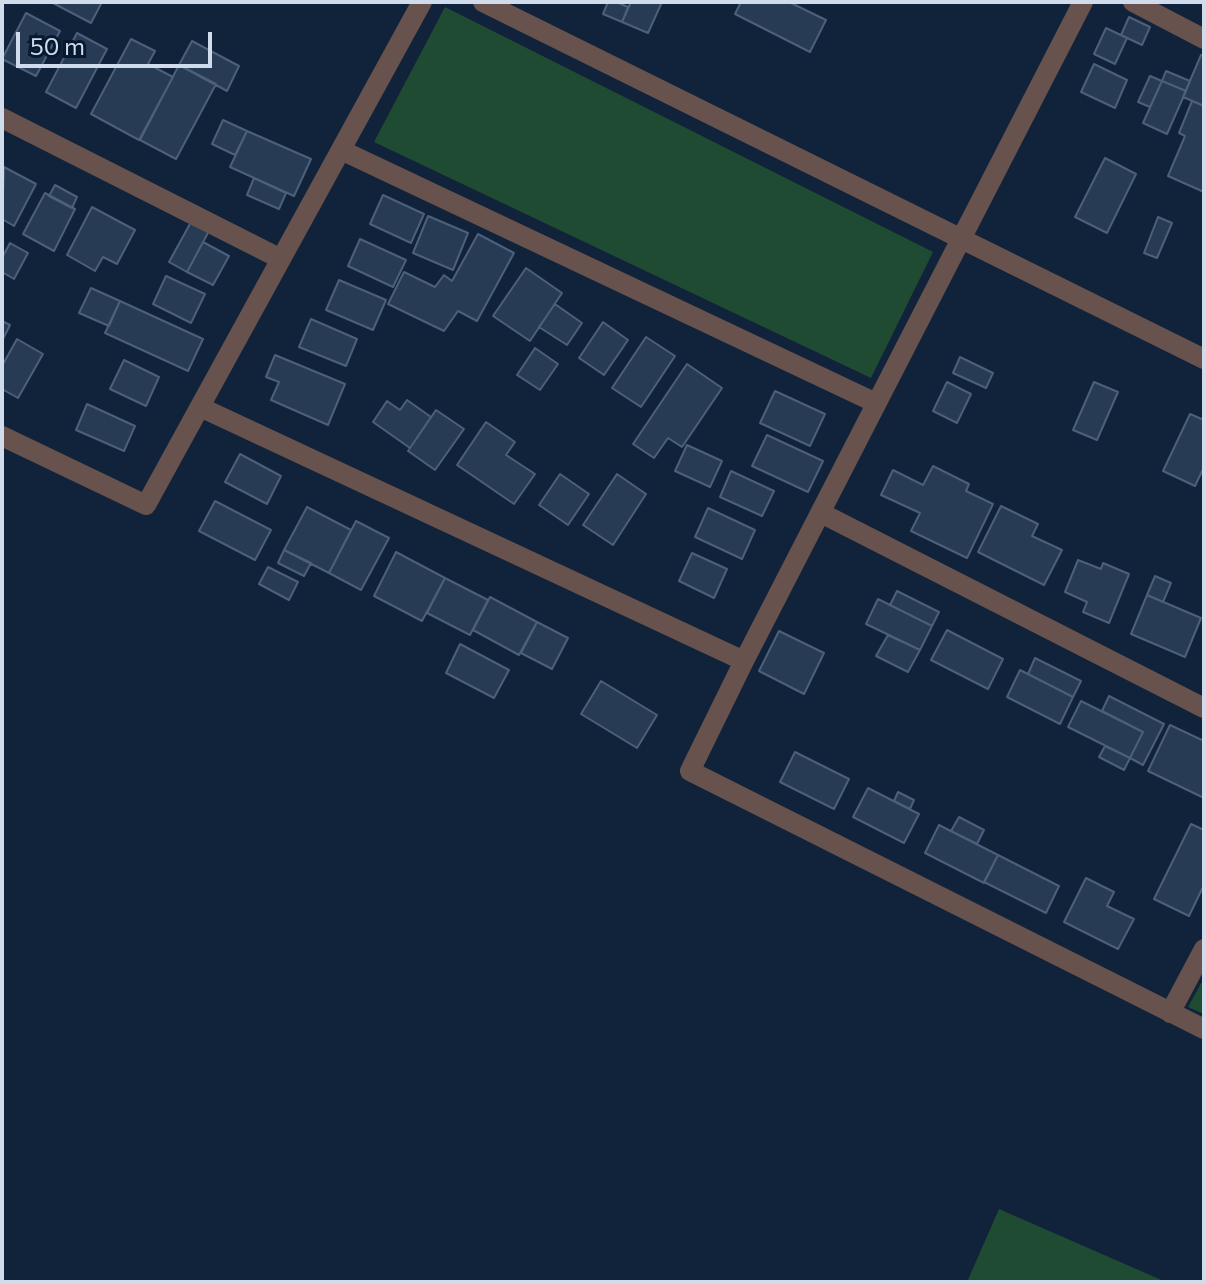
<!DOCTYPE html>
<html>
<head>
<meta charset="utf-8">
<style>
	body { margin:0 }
	#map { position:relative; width:1206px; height:1284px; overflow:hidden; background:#11233a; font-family:Commissioner,sans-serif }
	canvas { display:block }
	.frame { position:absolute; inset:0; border:4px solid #d0dceb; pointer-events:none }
	.scale { position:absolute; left:16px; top:32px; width:196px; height:36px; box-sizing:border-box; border:4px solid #d0dceb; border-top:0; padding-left:10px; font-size:24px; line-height:28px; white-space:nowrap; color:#d0dceb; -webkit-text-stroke:6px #07192f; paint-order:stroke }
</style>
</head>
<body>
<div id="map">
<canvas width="1206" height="1284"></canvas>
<div class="frame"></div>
<div class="scale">50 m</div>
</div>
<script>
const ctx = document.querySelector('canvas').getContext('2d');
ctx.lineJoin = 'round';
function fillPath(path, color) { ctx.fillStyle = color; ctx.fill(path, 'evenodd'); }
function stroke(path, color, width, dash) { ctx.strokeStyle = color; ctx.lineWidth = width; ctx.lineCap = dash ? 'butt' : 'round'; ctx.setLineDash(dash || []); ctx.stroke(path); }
fillPath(new Path2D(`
	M 445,7 L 933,252 L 871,378 L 374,142 Z
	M 1204,978 L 1204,1014 L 1188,1007 Z
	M 999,1209 L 1166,1282 L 967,1282 Z`), '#1f4b33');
const building = new Path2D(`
	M 51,2 L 102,2 L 91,23 Z
	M 608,2 L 616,2 L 628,7 L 622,22 L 603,14 Z
	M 631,2 L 662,2 L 648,33 L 622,22 Z
	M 741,2 L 789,2 L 826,20 L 810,52 L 735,14 Z
	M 26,13 L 60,31 L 36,76 L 2,59 Z
	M 1129,17 L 1150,27 L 1142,45 L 1121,35 Z
	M 1106,28 L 1127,38 L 1115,64 L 1094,54 Z
	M 77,33 L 107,49 L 76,108 L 46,92 Z
	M 131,39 L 155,51 L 148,64 L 173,77 L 139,140 L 91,114 Z
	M 192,41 L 239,66 L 227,91 L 179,65 Z
	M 1201,55 L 1204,56 L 1204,106 L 1183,97 Z
	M 1094,64 L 1127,80 L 1115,108 L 1081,92 Z
	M 179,65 L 216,84 L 176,159 L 140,140 Z
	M 1166,71 L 1190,81 L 1186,91 L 1162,81 Z
	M 1150,76 L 1162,81 L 1150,107 L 1138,102 Z
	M 1162,81 L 1186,91 L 1167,134 L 1143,123 Z
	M 1192,101 L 1204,106 L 1204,192 L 1168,176 L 1185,136 L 1179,133 Z
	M 223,120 L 247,131 L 235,155 L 212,144 Z
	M 247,131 L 311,159 L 294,196 L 230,167 Z
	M 1105,158 L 1136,174 L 1107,233 L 1075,217 Z
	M 4,167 L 36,184 L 14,226 L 2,219 Z
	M 254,178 L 286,193 L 279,209 L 247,195 Z
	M 55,185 L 77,197 L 72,208 L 49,196 Z
	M 45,193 L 75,209 L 54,251 L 23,234 Z
	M 383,195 L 424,214 L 411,243 L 370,224 Z
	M 92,207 L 135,230 L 117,264 L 103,257 L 95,271 L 67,255 Z
	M 428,216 L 468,233 L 453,270 L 413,253 Z
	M 1158,217 L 1172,223 L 1157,258 L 1144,253 Z
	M 191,222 L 209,231 L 187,272 L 169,262 Z
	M 478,234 L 514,253 L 477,321 L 458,311 L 444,331 L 388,304 L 404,272 L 435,287 L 444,275 L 452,281 Z
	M 360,239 L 406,260 L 393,287 L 348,266 Z
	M 203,242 L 229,256 L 213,285 L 187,272 Z
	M 10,243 L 28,253 L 14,279 L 2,272 L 2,258 Z
	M 526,268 L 562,293 L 530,341 L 493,316 Z
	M 166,276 L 205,294 L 191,323 L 153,304 Z
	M 339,280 L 386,300 L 373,330 L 326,310 Z
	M 91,288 L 120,301 L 109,326 L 79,313 Z
	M 120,301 L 203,339 L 188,371 L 105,333 Z
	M 555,304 L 582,323 L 567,345 L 539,327 Z
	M 311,319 L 357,339 L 346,366 L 299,347 Z
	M 2,321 L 10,325 L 2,341 Z
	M 603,322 L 628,340 L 604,375 L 579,358 Z
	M 646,337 L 675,356 L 641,407 L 612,388 Z
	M 17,339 L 43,354 L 18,398 L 2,389 L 2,366 Z
	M 535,348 L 558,364 L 540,390 L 517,375 Z
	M 275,355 L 345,384 L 328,425 L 271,400 L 279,382 L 266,377 Z
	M 960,357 L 993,373 L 986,388 L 953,373 Z
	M 124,360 L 159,377 L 146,406 L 110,389 Z
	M 687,364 L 722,388 L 682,447 L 668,438 L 654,458 L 633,444 Z
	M 947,382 L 971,394 L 957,423 L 933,411 Z
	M 1094,382 L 1118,392 L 1097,440 L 1073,430 Z
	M 775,391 L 825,414 L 810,446 L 760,423 Z
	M 407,400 L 431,417 L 410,448 L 373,422 L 387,401 L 400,410 Z
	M 87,404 L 135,426 L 124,451 L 76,430 Z
	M 436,410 L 464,429 L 435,470 L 408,451 Z
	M 1190,414 L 1204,420 L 1204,467 L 1195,486 L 1163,471 Z
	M 486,422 L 515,442 L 506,455 L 535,474 L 514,504 L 457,465 Z
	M 767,435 L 823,461 L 808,492 L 752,466 Z
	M 687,445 L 722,461 L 710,487 L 675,471 Z
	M 240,454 L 281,476 L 267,504 L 225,482 Z
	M 933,466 L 969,484 L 966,491 L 993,504 L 967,558 L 911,531 L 920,513 L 881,495 L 893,470 L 923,485 Z
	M 731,471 L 774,491 L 762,516 L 720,497 Z
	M 560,474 L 589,494 L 568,525 L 539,505 Z
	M 617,474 L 646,494 L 613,545 L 583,525 Z
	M 215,501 L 271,530 L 255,560 L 199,531 Z
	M 1001,506 L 1038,524 L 1032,536 L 1062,550 L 1044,585 L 978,552 Z
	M 307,507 L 351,530 L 329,573 L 284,550 Z
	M 708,508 L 755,530 L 742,559 L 695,537 Z
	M 356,521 L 389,538 L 361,590 L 329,573 Z
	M 284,550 L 311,563 L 304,576 L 278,563 Z
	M 396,552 L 445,578 L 422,621 L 374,596 Z
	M 692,553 L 727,569 L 714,598 L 679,581 Z
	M 1078,560 L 1101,569 L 1103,563 L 1129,574 L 1109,623 L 1083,612 L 1087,602 L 1065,592 Z
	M 268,567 L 298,582 L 289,600 L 259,584 Z
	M 1155,576 L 1171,583 L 1163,602 L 1147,595 Z
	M 445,578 L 488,600 L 470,635 L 427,613 Z
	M 897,591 L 939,612 L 932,626 L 890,605 Z
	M 1147,595 L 1201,618 L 1185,657 L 1131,634 Z
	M 490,597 L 537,622 L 519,655 L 473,630 Z
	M 878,599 L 932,626 L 920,650 L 866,624 Z
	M 537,622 L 568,638 L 552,669 L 521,653 Z
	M 947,630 L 1003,659 L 988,689 L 931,660 Z
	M 779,631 L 824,653 L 804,694 L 759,671 Z
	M 888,635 L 920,650 L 908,672 L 876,656 Z
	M 460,644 L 509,670 L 494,698 L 446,673 Z
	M 1035,658 L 1081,681 L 1073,697 L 1028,674 Z
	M 1020,670 L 1073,697 L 1060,724 L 1007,697 Z
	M 601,681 L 657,715 L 637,748 L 581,714 Z
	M 1109,696 L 1164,724 L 1143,765 L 1130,758 L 1143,732 L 1102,711 Z
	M 1081,701 L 1143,732 L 1130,758 L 1068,727 Z
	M 1170,725 L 1204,741 L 1204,798 L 1148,771 Z
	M 1105,746 L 1130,758 L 1124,770 L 1099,757 Z
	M 795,752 L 849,779 L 834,809 L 780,782 Z
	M 868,788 L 919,814 L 904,843 L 853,817 Z
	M 898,792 L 914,800 L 910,809 L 894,801 Z
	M 959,817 L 984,830 L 977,844 L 951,831 Z
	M 1191,824 L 1204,830 L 1204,885 L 1189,916 L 1154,899 Z
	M 939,825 L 998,855 L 984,883 L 925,853 Z
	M 998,855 L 1059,886 L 1046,913 L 984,882 Z
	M 1086,878 L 1114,892 L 1107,906 L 1134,919 L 1118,949 L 1064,922 Z`);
fillPath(building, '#283b54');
stroke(building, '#4c607b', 2);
stroke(new Path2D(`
	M 483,2 L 1204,359
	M 1083,2 L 744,661 L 690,771 L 1204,1029
	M 1133,2 L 1204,39
	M 2,118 L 281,259
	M 341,150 L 876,403
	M 200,407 L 744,661
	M 2,436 L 146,505 L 422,2
	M 821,513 L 1204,708
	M 1170,1013 L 1204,949`), '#67524d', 20);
</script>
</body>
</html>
